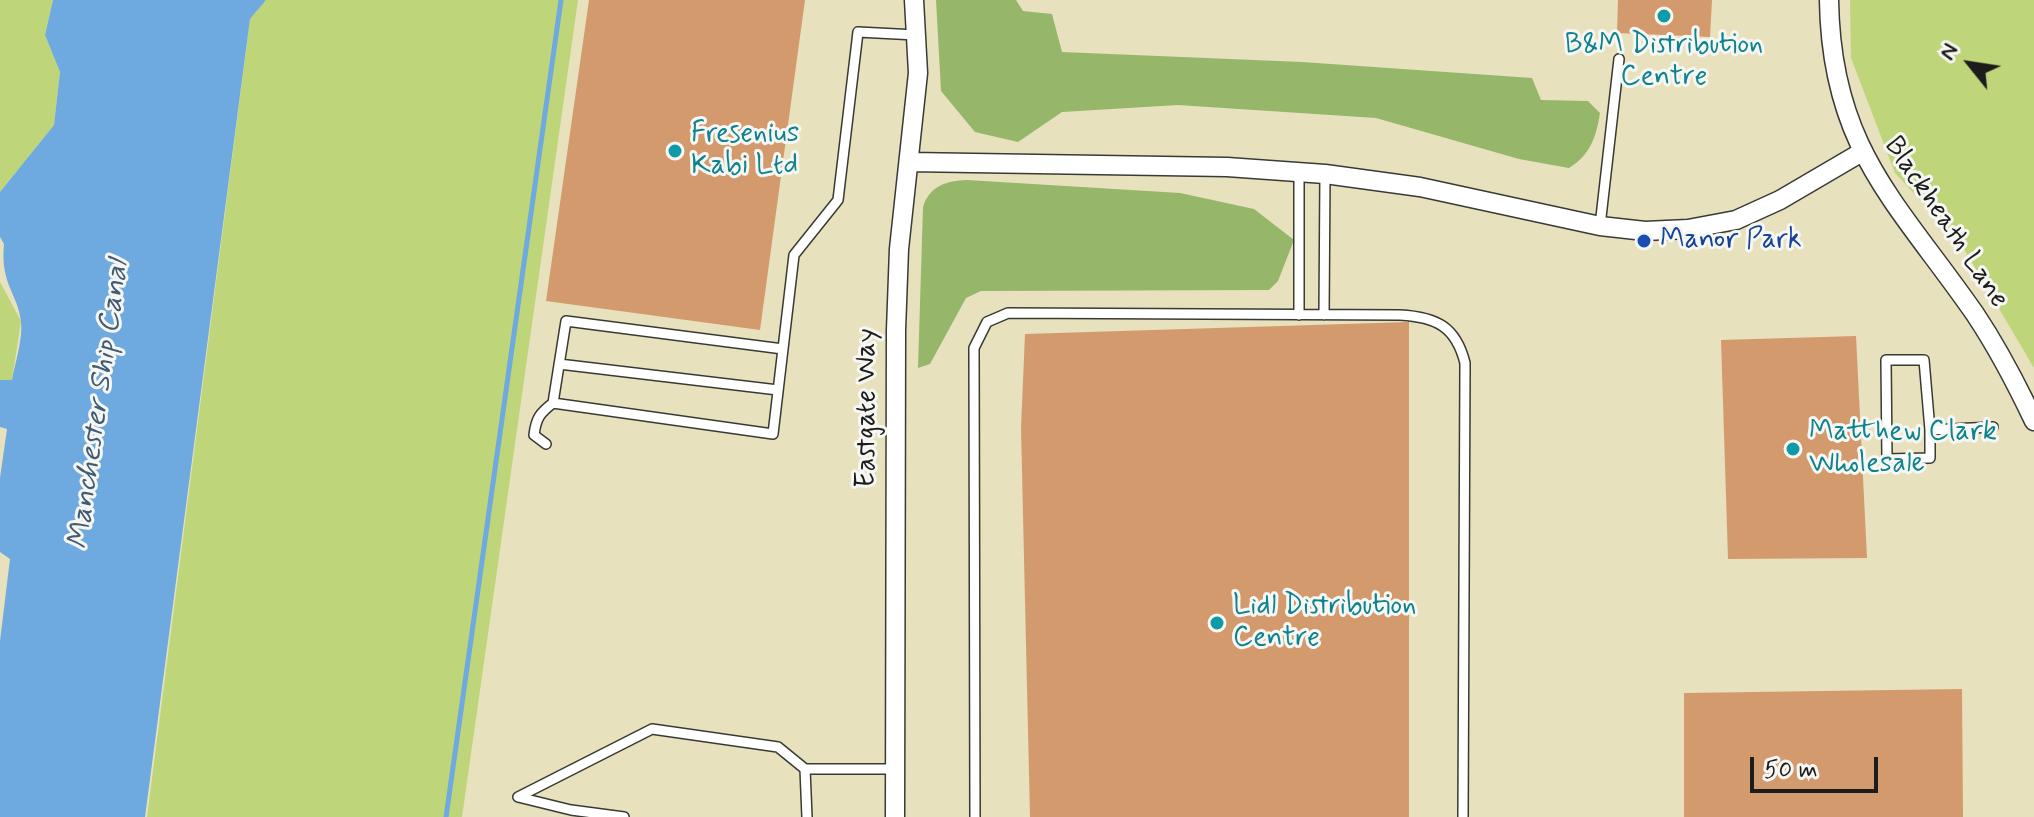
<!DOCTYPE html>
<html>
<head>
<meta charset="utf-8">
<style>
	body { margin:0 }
	#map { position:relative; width:2034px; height:817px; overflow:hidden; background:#e7e1be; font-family:Mynerve,sans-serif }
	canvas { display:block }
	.north { position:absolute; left:1930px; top:24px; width:80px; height:80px; -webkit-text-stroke:6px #f6f6f2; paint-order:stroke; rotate:300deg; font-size:22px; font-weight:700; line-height:32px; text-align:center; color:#1c1c1c }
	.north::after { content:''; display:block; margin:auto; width:28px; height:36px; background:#1c1c1c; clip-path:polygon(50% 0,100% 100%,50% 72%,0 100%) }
	.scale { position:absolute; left:1750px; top:757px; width:128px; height:36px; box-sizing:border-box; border:4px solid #1c1c1c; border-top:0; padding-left:10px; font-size:24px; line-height:28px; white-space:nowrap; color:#1c1c1c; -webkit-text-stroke:6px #f6f6f2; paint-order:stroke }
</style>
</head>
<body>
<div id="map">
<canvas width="2034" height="817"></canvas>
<div class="north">N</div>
<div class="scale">50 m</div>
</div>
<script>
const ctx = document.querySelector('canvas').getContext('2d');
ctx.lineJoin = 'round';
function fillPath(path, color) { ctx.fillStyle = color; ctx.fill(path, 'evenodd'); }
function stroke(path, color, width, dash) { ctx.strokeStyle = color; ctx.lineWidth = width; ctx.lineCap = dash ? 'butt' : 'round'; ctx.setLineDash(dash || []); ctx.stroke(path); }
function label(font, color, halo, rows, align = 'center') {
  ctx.font = font + ' Mynerve,sans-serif'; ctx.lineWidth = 6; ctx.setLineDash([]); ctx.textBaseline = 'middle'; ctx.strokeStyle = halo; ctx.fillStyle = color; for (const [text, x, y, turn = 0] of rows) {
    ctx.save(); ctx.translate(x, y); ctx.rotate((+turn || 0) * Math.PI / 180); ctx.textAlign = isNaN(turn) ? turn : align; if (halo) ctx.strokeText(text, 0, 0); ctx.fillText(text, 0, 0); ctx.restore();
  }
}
fillPath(new Path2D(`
	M 0,0 L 53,0 L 45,35 L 60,72 L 54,125 L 0,192 Z
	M 266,0 L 578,0 L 462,817 L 147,817 L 250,19 Z
	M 1850,0 L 2034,0 L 2034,368 L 1961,244 L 1895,173 L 1851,58 Z
	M 0,282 L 21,321 L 12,380 L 0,380 Z`), '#bed579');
fillPath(new Path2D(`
	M 936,0 L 1016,0 L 1023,11 L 1052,14 L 1062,52 L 1302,62 L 1532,78 L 1541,100 L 1588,101 L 1600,113 C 1596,138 1590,155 1569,168 L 1519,159 L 1376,118 L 1178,105 L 1062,112 L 1018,142 L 975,132 L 941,91 Z
	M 967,180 L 1180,193 L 1254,209 L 1294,240 L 1278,281 L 1269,290 L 981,291 L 966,298 L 930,364 L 918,368 L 923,207 C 930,185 947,181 967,180 Z`), '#96b669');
fillPath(new Path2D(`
	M 53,0 L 266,0 L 250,19 L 145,817 L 0,817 L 0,641 L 10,559 L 0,552 L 0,478 L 7,429 L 0,427 L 0,380 L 12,380 C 15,363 23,339 21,322 C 18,293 0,285 4,244 L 0,237 L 0,192 L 54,125 L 60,72 L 45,35 Z`), '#6ea9df');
stroke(new Path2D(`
	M 446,817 L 561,0`), '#6ea9df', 5);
fillPath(new Path2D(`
	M 589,0 L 805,0 L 760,330 L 546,301 Z
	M 1618,0 L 1712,0 L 1710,37 L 1617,33 Z
	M 1409,322 L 1409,817 L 1030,817 L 1021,428 L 1025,334 Z
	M 1856,336 L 1867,558 L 1728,559 L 1721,340 Z
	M 1962,689 L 1963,817 L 1684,817 L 1684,693 Z`), '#d39a6d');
const lane = new Path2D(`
	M 1299,172 L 1299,315
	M 1600,226 L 1619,59
	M 1324,315 L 1325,174
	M 783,349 L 566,321 L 553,403 L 773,434 L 794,255 L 838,200 L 858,32 L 916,35
	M 559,364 L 778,390
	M 1930,430 L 1924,360 L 1886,360 L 1887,459 L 1930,458 L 1930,430 L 1993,427
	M 546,444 L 534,435 C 536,418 540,413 553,403
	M 624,817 L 571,810 L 518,797 L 652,729 L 778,747 L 805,769
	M 807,817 L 805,769 L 895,769
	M 975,817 L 974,348 L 987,322 L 1008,313 L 1400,315 C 1437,317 1456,327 1465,363 L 1463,817`);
const street = new Path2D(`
	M 1829,0 C 1831,148 1897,202 1975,314 C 1997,347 2017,385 2034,421
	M 909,162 L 1227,167 L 1325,174 L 1420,187 L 1600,226 L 1645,231 L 1688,229 L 1736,220 L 1780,200 L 1862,152
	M 895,817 L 896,330 L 899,249 L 918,73 L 914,0`);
stroke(lane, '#3a3a34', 12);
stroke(street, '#3a3a34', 21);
stroke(lane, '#fff', 9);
stroke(street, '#fff', 18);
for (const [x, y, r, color] of [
	[1664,16,8,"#0f9aa8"],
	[675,151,8,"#0f9aa8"],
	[1644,241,8,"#1a4fb4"],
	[1793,449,8,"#0f9aa8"],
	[1217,623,8,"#0f9aa8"]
]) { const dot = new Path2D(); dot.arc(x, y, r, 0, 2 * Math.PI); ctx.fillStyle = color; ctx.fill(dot); stroke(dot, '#f6f6f2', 3); }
label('28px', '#0d838f', '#f6f6f2', [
	["B&M Distribution",1664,46,"center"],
	["Centre",1664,78,"center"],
	["Fresenius",691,135],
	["Kabi Ltd",691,167],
	["Matthew Clark",1809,433],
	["Wholesale",1809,465],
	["Lidl Distribution",1233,607],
	["Centre",1233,639]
], 'left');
label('28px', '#1c1c1c', '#f6f6f2', [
	["Blackheath Lane",1945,223,56],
	["Eastgate Way",868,408,-90]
]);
label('28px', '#164399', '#f6f6f2', [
	["Manor Park",1660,241]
], 'left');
label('italic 30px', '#415b74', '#f6f6f2', [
	["Manchester Ship Canal",100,405,-82]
]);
</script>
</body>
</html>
